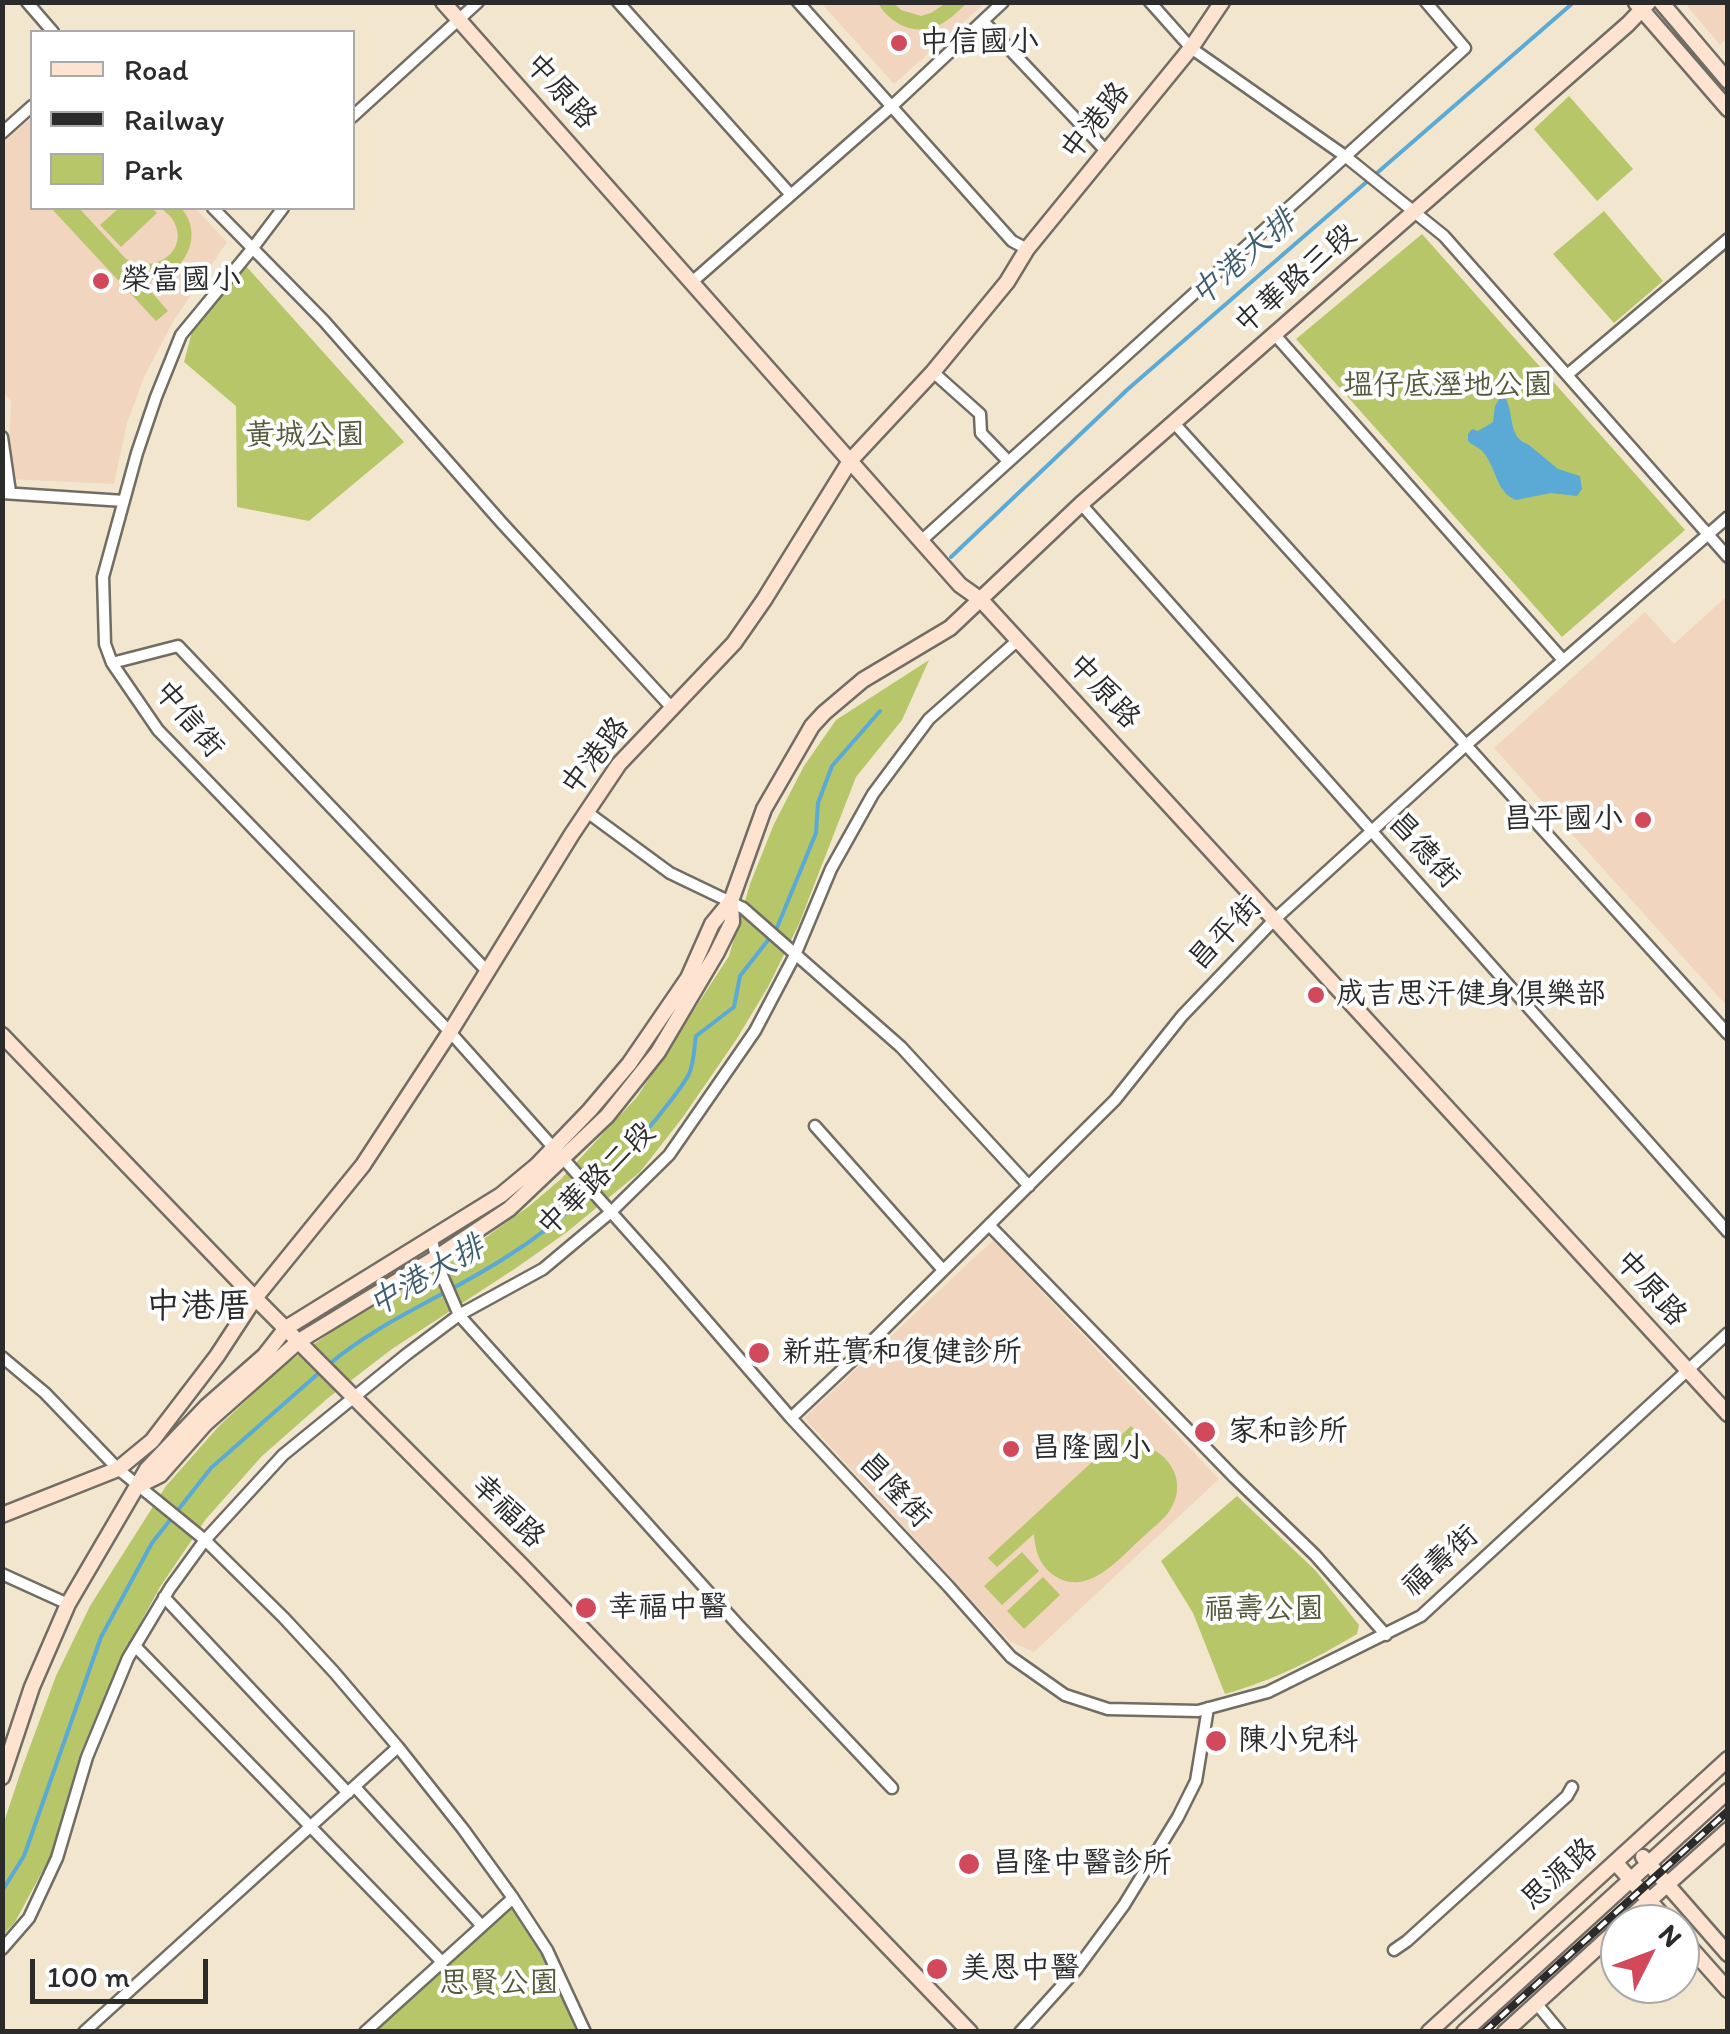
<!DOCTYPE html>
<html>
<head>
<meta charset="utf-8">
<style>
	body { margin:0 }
	#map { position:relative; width:1730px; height:2034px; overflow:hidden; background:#f2e7ce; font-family:Itim,sans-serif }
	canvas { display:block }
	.frame { position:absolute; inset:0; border:5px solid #2b2b2b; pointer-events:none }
	.legend { position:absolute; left:30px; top:30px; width:325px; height:180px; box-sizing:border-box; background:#fff; border:2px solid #aaa; margin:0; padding:12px 18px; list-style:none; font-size:30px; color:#2b2b2b }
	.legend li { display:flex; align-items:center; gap:20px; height:50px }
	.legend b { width:50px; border:2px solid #aaa }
	.north { position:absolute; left:1600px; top:1904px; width:100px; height:100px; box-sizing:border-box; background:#fff; border:2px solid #aaa; border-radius:50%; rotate:48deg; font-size:28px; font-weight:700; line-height:40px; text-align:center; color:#2b2b2b }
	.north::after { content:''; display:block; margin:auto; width:35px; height:45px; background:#d1495b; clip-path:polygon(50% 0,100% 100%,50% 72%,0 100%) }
	.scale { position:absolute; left:30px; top:1959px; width:178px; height:45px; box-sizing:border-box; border:5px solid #2b2b2b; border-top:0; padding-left:12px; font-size:30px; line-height:35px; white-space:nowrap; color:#2b2b2b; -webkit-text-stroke:8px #fff; paint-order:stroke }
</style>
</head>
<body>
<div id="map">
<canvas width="1730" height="2034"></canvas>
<div class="frame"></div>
<ul class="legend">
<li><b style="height:12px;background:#fee3d1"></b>Road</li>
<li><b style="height:12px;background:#2b2b2b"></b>Railway</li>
<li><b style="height:28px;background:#b7c668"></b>Park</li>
</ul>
<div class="north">N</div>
<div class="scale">100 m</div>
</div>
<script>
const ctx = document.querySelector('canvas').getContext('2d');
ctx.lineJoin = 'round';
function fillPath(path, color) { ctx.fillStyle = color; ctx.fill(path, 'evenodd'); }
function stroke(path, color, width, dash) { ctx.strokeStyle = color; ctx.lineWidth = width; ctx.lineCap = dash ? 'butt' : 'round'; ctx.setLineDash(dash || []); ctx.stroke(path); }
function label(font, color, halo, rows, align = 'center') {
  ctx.font = font + ' Itim,"LXGW WenKai TC",sans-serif'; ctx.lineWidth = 8; ctx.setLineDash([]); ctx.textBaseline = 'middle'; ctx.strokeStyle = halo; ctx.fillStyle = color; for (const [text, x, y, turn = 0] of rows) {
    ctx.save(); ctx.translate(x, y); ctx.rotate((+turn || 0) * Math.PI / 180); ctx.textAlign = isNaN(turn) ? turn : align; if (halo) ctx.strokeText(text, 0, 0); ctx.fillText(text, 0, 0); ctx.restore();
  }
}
fillPath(new Path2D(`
	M 821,3 L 985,3 L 894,84 Z
	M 1687,3 L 1727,3 L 1727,38 L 1720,45 L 1688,7 Z
	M 32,117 L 32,208 L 195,208 L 227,242 L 174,320 L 145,375 L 127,423 L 114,484 L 8,479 L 11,401 L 2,391 L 2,144 Z
	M 1727,596 L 1727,1006 L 1494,748 L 1645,612 L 1674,644 Z
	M 993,1240 L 1219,1479 L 1034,1652 L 1009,1641 L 804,1418 Z`), '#f2d5be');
fillPath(new Path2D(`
	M 878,3 L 894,3 L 901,10 L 921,16 L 931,13 L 946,3 L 967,3 C 957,12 947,23 934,27 C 911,35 889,22 878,3 Z
	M 1569,96 L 1633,169 L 1597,201 L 1534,129 Z
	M 51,208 L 79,208 L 126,259 C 154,275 191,251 173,220 C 170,215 165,212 161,208 L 181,208 C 208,238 179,283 142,281 L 168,311 L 156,321 Z
	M 119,208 L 152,208 L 157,213 L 121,247 L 100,225 Z
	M 1604,211 L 1663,281 L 1614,323 L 1553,254 Z
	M 1422,234 L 1685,530 L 1562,637 L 1296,339 Z
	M 245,265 L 404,442 L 309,521 L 237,507 L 236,406 L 184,362 L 193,328 Z
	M 929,660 L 902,720 L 856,777 L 799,924 L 768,987 L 736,1040 L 683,1117 L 640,1172 L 567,1232 L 516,1268 L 392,1349 L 328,1398 L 262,1456 L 206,1519 L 160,1587 L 120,1660 L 80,1754 L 50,1857 L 15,1922 L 3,1935 L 3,1825 L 22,1768 L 56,1676 L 90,1606 L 166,1486 L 219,1426 L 283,1366 L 337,1328 L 457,1258 L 528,1207 L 561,1179 L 637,1097 L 729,956 L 750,884 L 774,824 L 804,766 L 836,720 Z
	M 1131,1426 L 1140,1436 L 1133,1444 C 1166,1446 1190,1480 1170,1510 C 1164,1520 1151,1529 1143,1537 C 1119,1558 1087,1600 1052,1574 C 1039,1564 1035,1550 1034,1534 L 997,1567 L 988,1558 Z
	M 1237,1496 L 1316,1571 L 1359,1625 L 1357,1634 C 1311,1661 1277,1679 1225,1694 L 1193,1613 L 1161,1561 Z
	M 1022,1552 L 1039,1571 L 1002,1605 L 984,1586 Z
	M 1043,1577 L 1060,1595 L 1024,1629 L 1007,1611 Z
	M 511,1908 L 542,1954 L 577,2031 L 374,2031 Z`), '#b7c668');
fillPath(new Path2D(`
	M 1505,397 C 1515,415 1507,437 1529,445 L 1558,469 L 1580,476 L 1582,489 L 1577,496 L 1551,493 L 1516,500 C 1495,492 1497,467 1482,451 C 1478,447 1472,445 1468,441 L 1468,434 L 1472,429 L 1478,431 L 1493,422 L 1495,406 L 1500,398 Z`), '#5baad5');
stroke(new Path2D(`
	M 951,557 L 1128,389 L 1574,2
	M 327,1366 C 382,1319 451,1294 511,1254 C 565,1220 617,1167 657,1118 C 668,1104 681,1089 689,1074 C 694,1063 694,1048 696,1036 L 734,1007 L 740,976 L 776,930 L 816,833 L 818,803 L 832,766 L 880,711
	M 2,1891 L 24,1856 L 101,1637 L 152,1543 L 211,1468 L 320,1372`), '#5baad5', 4);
const street = new Path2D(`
	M 27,2 L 53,32
	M 618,2 L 791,195
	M 798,2 L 1012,241 L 1027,249
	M 1150,2 L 1191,48 L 1345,156 L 1444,236 L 1728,557
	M 983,21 L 1107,152
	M 352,117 L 478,2
	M 2,133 L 32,106
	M 213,208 L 324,321 L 501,522 L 672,708
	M 283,208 L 252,249 L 181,335 L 156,397 L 137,453 L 103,577 L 105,644 L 112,663 L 158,730 L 450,1032 L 661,1268 L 791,1418 L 949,1587 L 1011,1657 L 1065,1695 L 1108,1709 L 1198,1711 L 1268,1692 L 1421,1616 L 1728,1333
	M 692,282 L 891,107 L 1003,2
	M 1275,335 L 1563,660
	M 933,372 L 980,414 L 981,433 L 1008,461
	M 1567,375 L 1728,239
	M 1174,423 L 1728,1034
	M 2,437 L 10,492
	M 2,493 L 124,501
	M 1081,504 L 1728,1232
	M 921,541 L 1465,48 L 1426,2
	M 112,663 L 178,646 L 487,971
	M 587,812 L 670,873 L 743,908 L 901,1047 L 1029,1186
	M 815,1126 L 943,1270
	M 990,1226 L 1234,1477 L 1315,1555 L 1386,1635
	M 432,1240 L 438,1266 L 459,1315 L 740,1627 L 892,1788
	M 2,1357 L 45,1393 L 118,1469 L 205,1540 L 284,1618 L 334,1672 L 398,1747 L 463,1829 L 513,1898 L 547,1950 L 585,2032
	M 791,1418 L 861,1352 L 1115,1100 L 1182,1016 L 1274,920 L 1465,746 L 1728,517
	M 2,1574 L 68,1604
	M 164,1597 L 348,1793
	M 135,1646 L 442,1962
	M 355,1787 L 482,1926
	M 2,1949 L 29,1918 L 57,1858 L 87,1757 L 128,1658 L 170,1588 L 205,1540 L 283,1455 L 407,1354 L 459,1315 L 543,1269 L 611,1212 L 669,1155 L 755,1031 L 795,955 L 831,869 L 873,794 L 929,719 L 1018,640
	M 1394,1950 L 1407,1941 L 1567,1796 L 1572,1787
	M 1536,2003 L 1560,2032
	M 84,2032 L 398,1747
	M 365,2032 L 513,1898
	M 1020,2032 L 1076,1970 L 1124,1905 L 1178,1817 L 1196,1781 L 1208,1708`);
const secondary = new Path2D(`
	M 443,2 L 960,585 L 981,600 L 1728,1414
	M 1661,2 L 1728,81
	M 1636,3 L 1728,109
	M 2,1035 L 255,1298 L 522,1566 L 970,2032
	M 138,1486 L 160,1475 L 205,1424 L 299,1341 L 437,1257 L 509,1209 L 607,1116 L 658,1052 L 716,954 L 732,922 L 731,901 L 764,809 L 812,726 L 824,713 L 863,680 L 950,628 L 1081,504 L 1628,24 L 1649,2
	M 2,1515 L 118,1469 L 152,1441 L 217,1356 L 255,1298 L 363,1165 L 450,1032 L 572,834 L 619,764 L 734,643 L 764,600 L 850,461 L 933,372 L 1007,282 L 1027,249 L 1191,48 L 1222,2
	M 2,1777 L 32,1687 L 68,1604 L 147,1469 L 206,1407 L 264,1356 L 286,1328 L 501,1195 L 536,1166 L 590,1110 L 629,1064 L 688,978 L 712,924 L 731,901
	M 1643,1857 L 1728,1954
	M 1615,1862 L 1670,1924
	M 1623,1924 L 1728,1830
	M 1680,1936 L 1728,1990
	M 1429,2032 L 1728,1759
	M 1464,2032 L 1728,1791
	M 1505,2032 L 1620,1927`);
stroke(street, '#716d64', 15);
stroke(secondary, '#716d64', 19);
stroke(street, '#fff', 10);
stroke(secondary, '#fee3d1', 14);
const rail = new Path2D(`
	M 1484,2032 L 1728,1811`);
stroke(rail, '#2b2b2b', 8);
stroke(rail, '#fff', 4, [11]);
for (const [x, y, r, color] of [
	[899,43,10,"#d1495b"],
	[101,281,10,"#d1495b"],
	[1643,820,10,"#d1495b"],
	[1316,995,10,"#d1495b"],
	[759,1353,12,"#d1495b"],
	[1205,1432,12,"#d1495b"],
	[1011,1449,10,"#d1495b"],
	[586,1608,12,"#d1495b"],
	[1216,1741,12,"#d1495b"],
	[969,1864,12,"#d1495b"],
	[937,1969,12,"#d1495b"]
]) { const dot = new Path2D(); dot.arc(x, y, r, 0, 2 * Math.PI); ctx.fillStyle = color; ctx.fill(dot); stroke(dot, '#fff', 4); }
label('30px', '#2b2b2b', '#fff', [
	["中信國小",919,43],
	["榮富國小",121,281],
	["昌平國小",1623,820,"right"],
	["成吉思汗健身俱樂部",1336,995],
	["新莊實和復健診所",782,1353],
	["家和診所",1228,1432],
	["昌隆國小",1031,1449],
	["幸福中醫",608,1608],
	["陳小兒科",1238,1741],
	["昌隆中醫診所",992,1864],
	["美恩中醫",960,1969]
], 'left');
label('30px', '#2b2b2b', '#fff', [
	["中原路",560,92,48],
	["中港路",1096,122,-51],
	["中華路三段",1296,280,-41],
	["中原路",1103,692,47],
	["中信街",188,720,50],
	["中港路",596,757,-52],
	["昌德街",1423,851,48],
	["昌平街",1226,934,-46],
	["中華路二段",597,1180,-44],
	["中原路",1650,1289,48],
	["昌隆街",894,1491,47],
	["幸福路",507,1512,45],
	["福壽街",1441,1562,-42],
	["思源路",1560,1875,-42]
]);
label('30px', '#555a3d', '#fff', [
	["塭仔底溼地公園",1448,386],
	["黃城公園",305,436],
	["福壽公園",1264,1610],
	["思賢公園",499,1984]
]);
label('italic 32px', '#3e5e6f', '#fff', [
	["中港大排",1244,259,-41],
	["中港大排",427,1277,-30]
]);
label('35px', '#2b2b2b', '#fff', [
	["中港厝",198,1308]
]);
</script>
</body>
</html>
